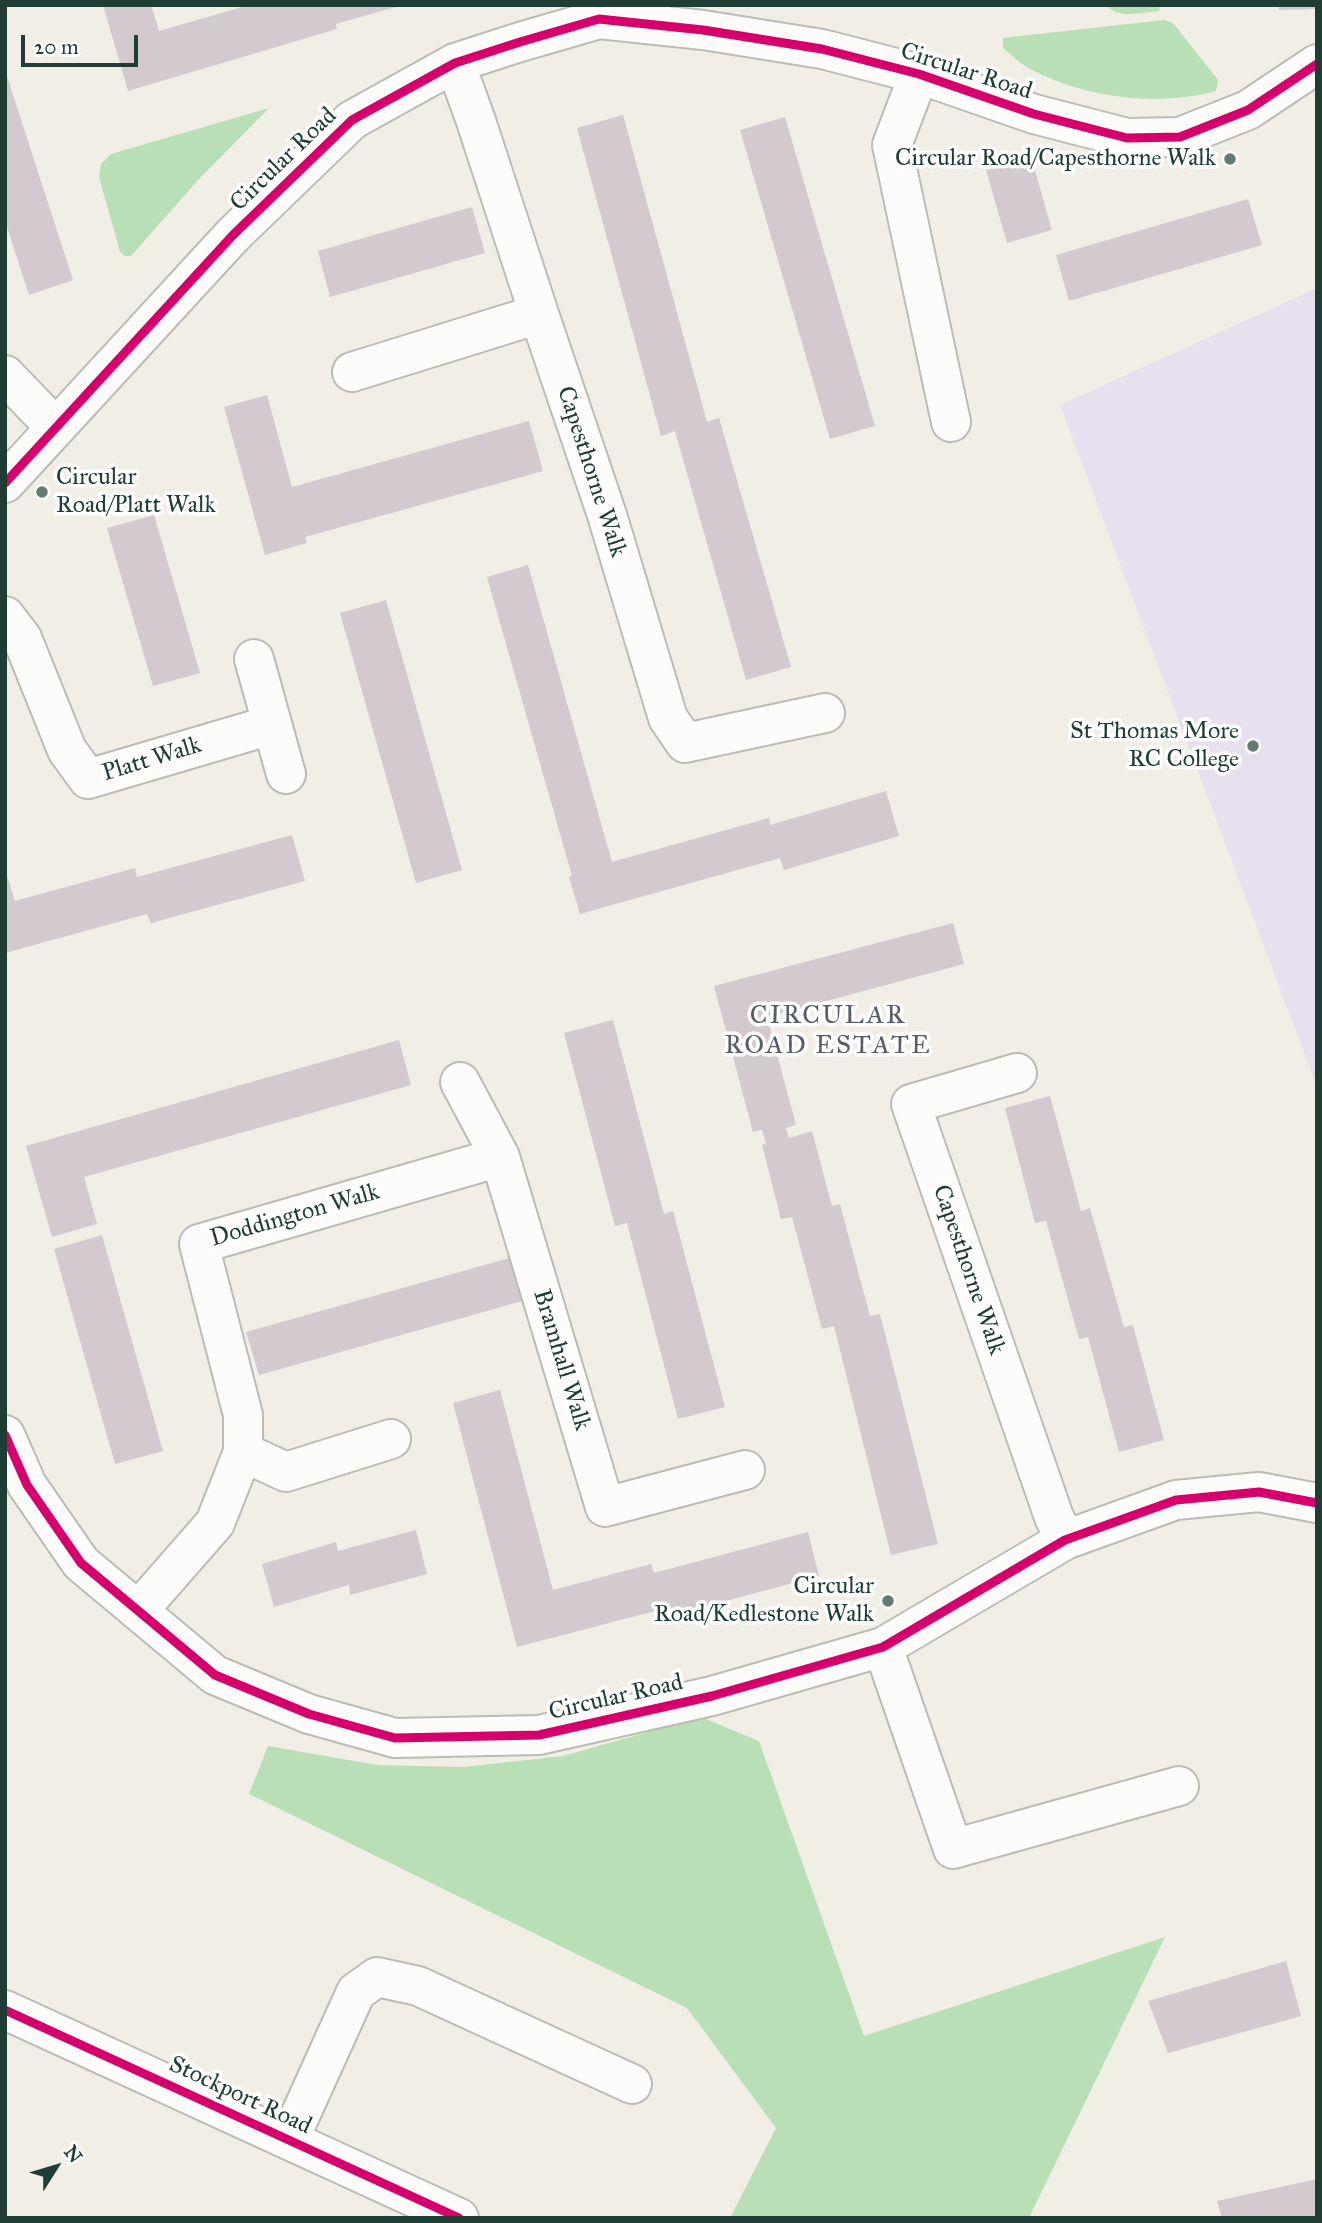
<!DOCTYPE html>
<html>
<head>
<meta charset="utf-8">
<style>
	body { margin:0 }
	#map { position:relative; width:1322px; height:2223px; overflow:hidden; background:#f1eee6; font-family:"IM FELL Great Primer",serif }
	canvas { display:block }
	.frame { position:absolute; inset:0; border:7px solid #1f3d34; pointer-events:none }
	.north { position:absolute; left:21px; top:2132px; width:70px; height:70px; -webkit-text-stroke:5px #fff; paint-order:stroke; rotate:53deg; font-size:19px; font-weight:700; line-height:28px; text-align:center; color:#1f3d34 }
	.north::after { content:''; display:block; margin:auto; width:24px; height:32px; background:#1f3d34; clip-path:polygon(50% 0,100% 100%,50% 72%,0 100%) }
	.scale { position:absolute; left:21px; top:35px; width:117px; height:32px; box-sizing:border-box; border:4px solid #1f3d34; border-top:0; padding-left:9px; font-size:21px; line-height:24px; white-space:nowrap; color:#1f3d34; -webkit-text-stroke:5px #fff; paint-order:stroke }
</style>
</head>
<body>
<div id="map">
<canvas width="1322" height="2223"></canvas>
<div class="frame"></div>
<div class="north">N</div>
<div class="scale">20 m</div>
</div>
<script>
const ctx = document.querySelector('canvas').getContext('2d');
ctx.lineJoin = 'round';
function fillPath(path, color) { ctx.fillStyle = color; ctx.fill(path, 'evenodd'); }
function stroke(path, color, width, dash) { ctx.strokeStyle = color; ctx.lineWidth = width; ctx.lineCap = dash ? 'butt' : 'round'; ctx.setLineDash(dash || []); ctx.stroke(path); }
function label(font, color, halo, rows, align = 'center') {
  ctx.font = font + ' "IM FELL Great Primer",serif'; ctx.lineWidth = 7; ctx.setLineDash([]); ctx.textBaseline = 'middle'; ctx.strokeStyle = halo; ctx.fillStyle = color; for (const [text, x, y, turn = 0] of rows) {
    ctx.save(); ctx.translate(x, y); ctx.rotate((+turn || 0) * Math.PI / 180); ctx.textAlign = isNaN(turn) ? turn : align; if (halo) ctx.strokeText(text, 0, 0); ctx.fillText(text, 0, 0); ctx.restore();
  }
}
fillPath(new Path2D(`
	M 1317,288 L 1317,1087 L 1060,405 Z`), '#e7e0ee');
fillPath(new Path2D(`
	M 1107,5 L 1160,5 L 1159,11 C 1143,12 1117,20 1107,5 Z
	M 1164,20 L 1173,23 L 1218,80 L 1216,91 C 1158,107 1088,98 1034,71 C 1023,66 1013,56 1003,48 L 1003,38 Z
	M 269,108 L 198,180 L 131,256 L 125,256 L 120,252 L 99,177 L 101,164 L 111,154 Z
	M 701,1717 L 759,1741 L 864,2036 L 1165,1937 L 1029,2218 L 730,2218 L 776,2128 L 687,2008 L 249,1794 L 268,1746 L 377,1765 L 463,1767 L 563,1756 Z`), '#b9dfb6');
fillPath(new Path2D(`
	M 103,5 L 151,5 L 159,31 L 249,5 L 399,6 L 336,24 L 337,29 L 128,91 Z
	M 1279,5 L 1317,5 L 1317,9 L 1279,10 Z
	M 6,73 L 73,280 L 29,295 L 5,221 Z
	M 623,115 L 707,422 L 719,418 L 791,667 L 746,680 L 675,431 L 661,436 L 577,128 Z
	M 785,117 L 875,426 L 830,439 L 740,130 Z
	M 1031,157 L 1052,230 L 1007,243 L 986,170 Z
	M 1248,199 L 1262,245 L 1069,301 L 1056,255 Z
	M 472,207 L 485,253 L 330,297 L 318,251 Z
	M 267,395 L 292,487 L 529,421 L 543,471 L 305,537 L 307,543 L 265,555 L 224,407 Z
	M 154,515 L 200,673 L 153,686 L 107,528 Z
	M 528,565 L 612,862 L 769,818 L 770,825 L 886,791 L 899,836 L 784,870 L 780,858 L 580,914 L 569,877 L 572,876 L 487,577 Z
	M 386,600 L 462,870 L 416,883 L 340,613 Z
	M 292,835 L 305,881 L 151,923 L 147,914 L 5,953 L 5,869 L 15,901 L 135,868 L 137,877 Z
	M 953,923 L 964,964 L 767,1017 L 796,1125 L 786,1128 L 789,1138 L 812,1131 L 832,1206 L 840,1204 L 870,1316 L 880,1314 L 938,1544 L 891,1555 L 834,1326 L 822,1329 L 792,1217 L 781,1219 L 762,1145 L 766,1144 L 762,1130 L 753,1132 L 714,986 Z
	M 613,1020 L 664,1214 L 673,1211 L 725,1407 L 678,1419 L 627,1223 L 615,1226 L 564,1033 Z
	M 399,1040 L 411,1085 L 84,1177 L 97,1224 L 52,1237 L 26,1146 Z
	M 1050,1096 L 1081,1211 L 1090,1208 L 1124,1327 L 1133,1325 L 1164,1440 L 1119,1452 L 1088,1337 L 1079,1339 L 1046,1221 L 1035,1223 L 1005,1108 Z
	M 102,1235 L 163,1451 L 115,1464 L 54,1249 Z
	M 513,1257 L 526,1300 L 259,1375 L 246,1332 Z
	M 500,1390 L 553,1590 L 651,1564 L 654,1573 L 808,1532 L 819,1576 L 666,1617 L 663,1609 L 517,1647 L 453,1403 Z
	M 416,1530 L 427,1574 L 350,1595 L 349,1585 L 274,1607 L 262,1564 L 336,1542 L 338,1551 Z
	M 1286,1961 L 1301,2016 L 1168,2053 L 1148,2001 Z
	M 1317,2179 L 1317,2218 L 1222,2218 L 1217,2201 Z`), '#d2cacf');
const minor = new Path2D(`
	M 455,63 L 476,121 L 539,314 L 607,515 L 668,718 L 685,743 L 825,713
	M 919,74 L 892,145 L 951,422
	M 352,372 L 539,314
	M 5,375 L 55,427
	M 5,483 L 233,235 L 352,120 L 455,63 L 520,42 L 599,19 L 703,30 L 822,49 L 919,74 L 1034,114 L 1127,138 L 1180,137 L 1248,110 L 1317,64
	M 5,616 L 22,638 L 67,750 L 88,779 L 271,725
	M 254,659 L 286,774
	M 1017,1073 L 911,1104 L 1054,1517 L 1065,1540
	M 460,1082 L 500,1157 L 605,1507 L 745,1470
	M 5,1435 L 27,1485 L 81,1563 L 215,1675 L 309,1714 L 395,1738 L 539,1735 L 712,1696 L 883,1647 L 1065,1540 L 1176,1500 L 1259,1492 L 1317,1503
	M 243,1452 L 286,1472 L 391,1439
	M 138,1611 L 215,1523 L 243,1452 L 243,1415 L 199,1244 L 500,1157
	M 883,1647 L 953,1849 L 1179,1786
	M 289,2140 L 356,1992 L 377,1977 L 418,1986 L 632,2084`);
const highway = new Path2D(`
	M 5,2010 L 459,2218`);
stroke(minor, '#bbbcb6', 42);
stroke(highway, '#bbbcb6', 42);
stroke(minor, '#fdfcfb', 38);
stroke(highway, '#fdfcfb', 38);
stroke(new Path2D(`
	M 5,483 L 233,235 L 352,120 L 455,63 L 520,42 L 599,19 L 703,30 L 822,49 L 919,74 L 1034,114 L 1127,138 L 1180,137 L 1248,110 L 1317,64
	M 5,1435 L 27,1485 L 81,1563 L 215,1675 L 309,1714 L 395,1738 L 539,1735 L 712,1696 L 883,1647 L 1065,1540 L 1176,1500 L 1259,1492 L 1317,1503
	M 5,2010 L 459,2218`), '#d6006c', 9);
for (const [x, y, r, color] of [
	[1230,159,7,"#687b72"],
	[42,492,7,"#687b72"],
	[1253,746,7,"#687b72"],
	[888,1601,7,"#687b72"]
]) { const dot = new Path2D(); dot.arc(x, y, r, 0, 2 * Math.PI); ctx.fillStyle = color; ctx.fill(dot); stroke(dot, '#fff', 2.5); }
label('24px', '#1f3d34', '#fff', [
	["Circular Road",966,72,18],
	["Circular Road",284,160,-44],
	["Capesthorne Walk",591,472,72],
	["Platt Walk",152,760,-17],
	["Doddington Walk",295,1216,-16],
	["Capesthorne Walk",968,1270,71],
	["Bramhall Walk",561,1360,73],
	["Circular Road",616,1698,-13],
	["Stockport Road",240,2096,25]
]);
label('24px', '#1f3d34', '#fff', [
	["Circular Road/Capesthorne Walk",1216,159],
	["Circular",56,478,"left"],
	["Road/Platt Walk",56,506,"left"],
	["St Thomas More",1239,732],
	["RC College",1239,760],
	["Circular",874,1587],
	["Road/Kedlestone Walk",874,1615]
], 'right');
ctx.letterSpacing = '2px';
label('26px', '#585e69', '#fff', [
	["CIRCULAR",828,1017],
	["ROAD ESTATE",828,1047]
]);
ctx.letterSpacing = '0px';
</script>
</body>
</html>
